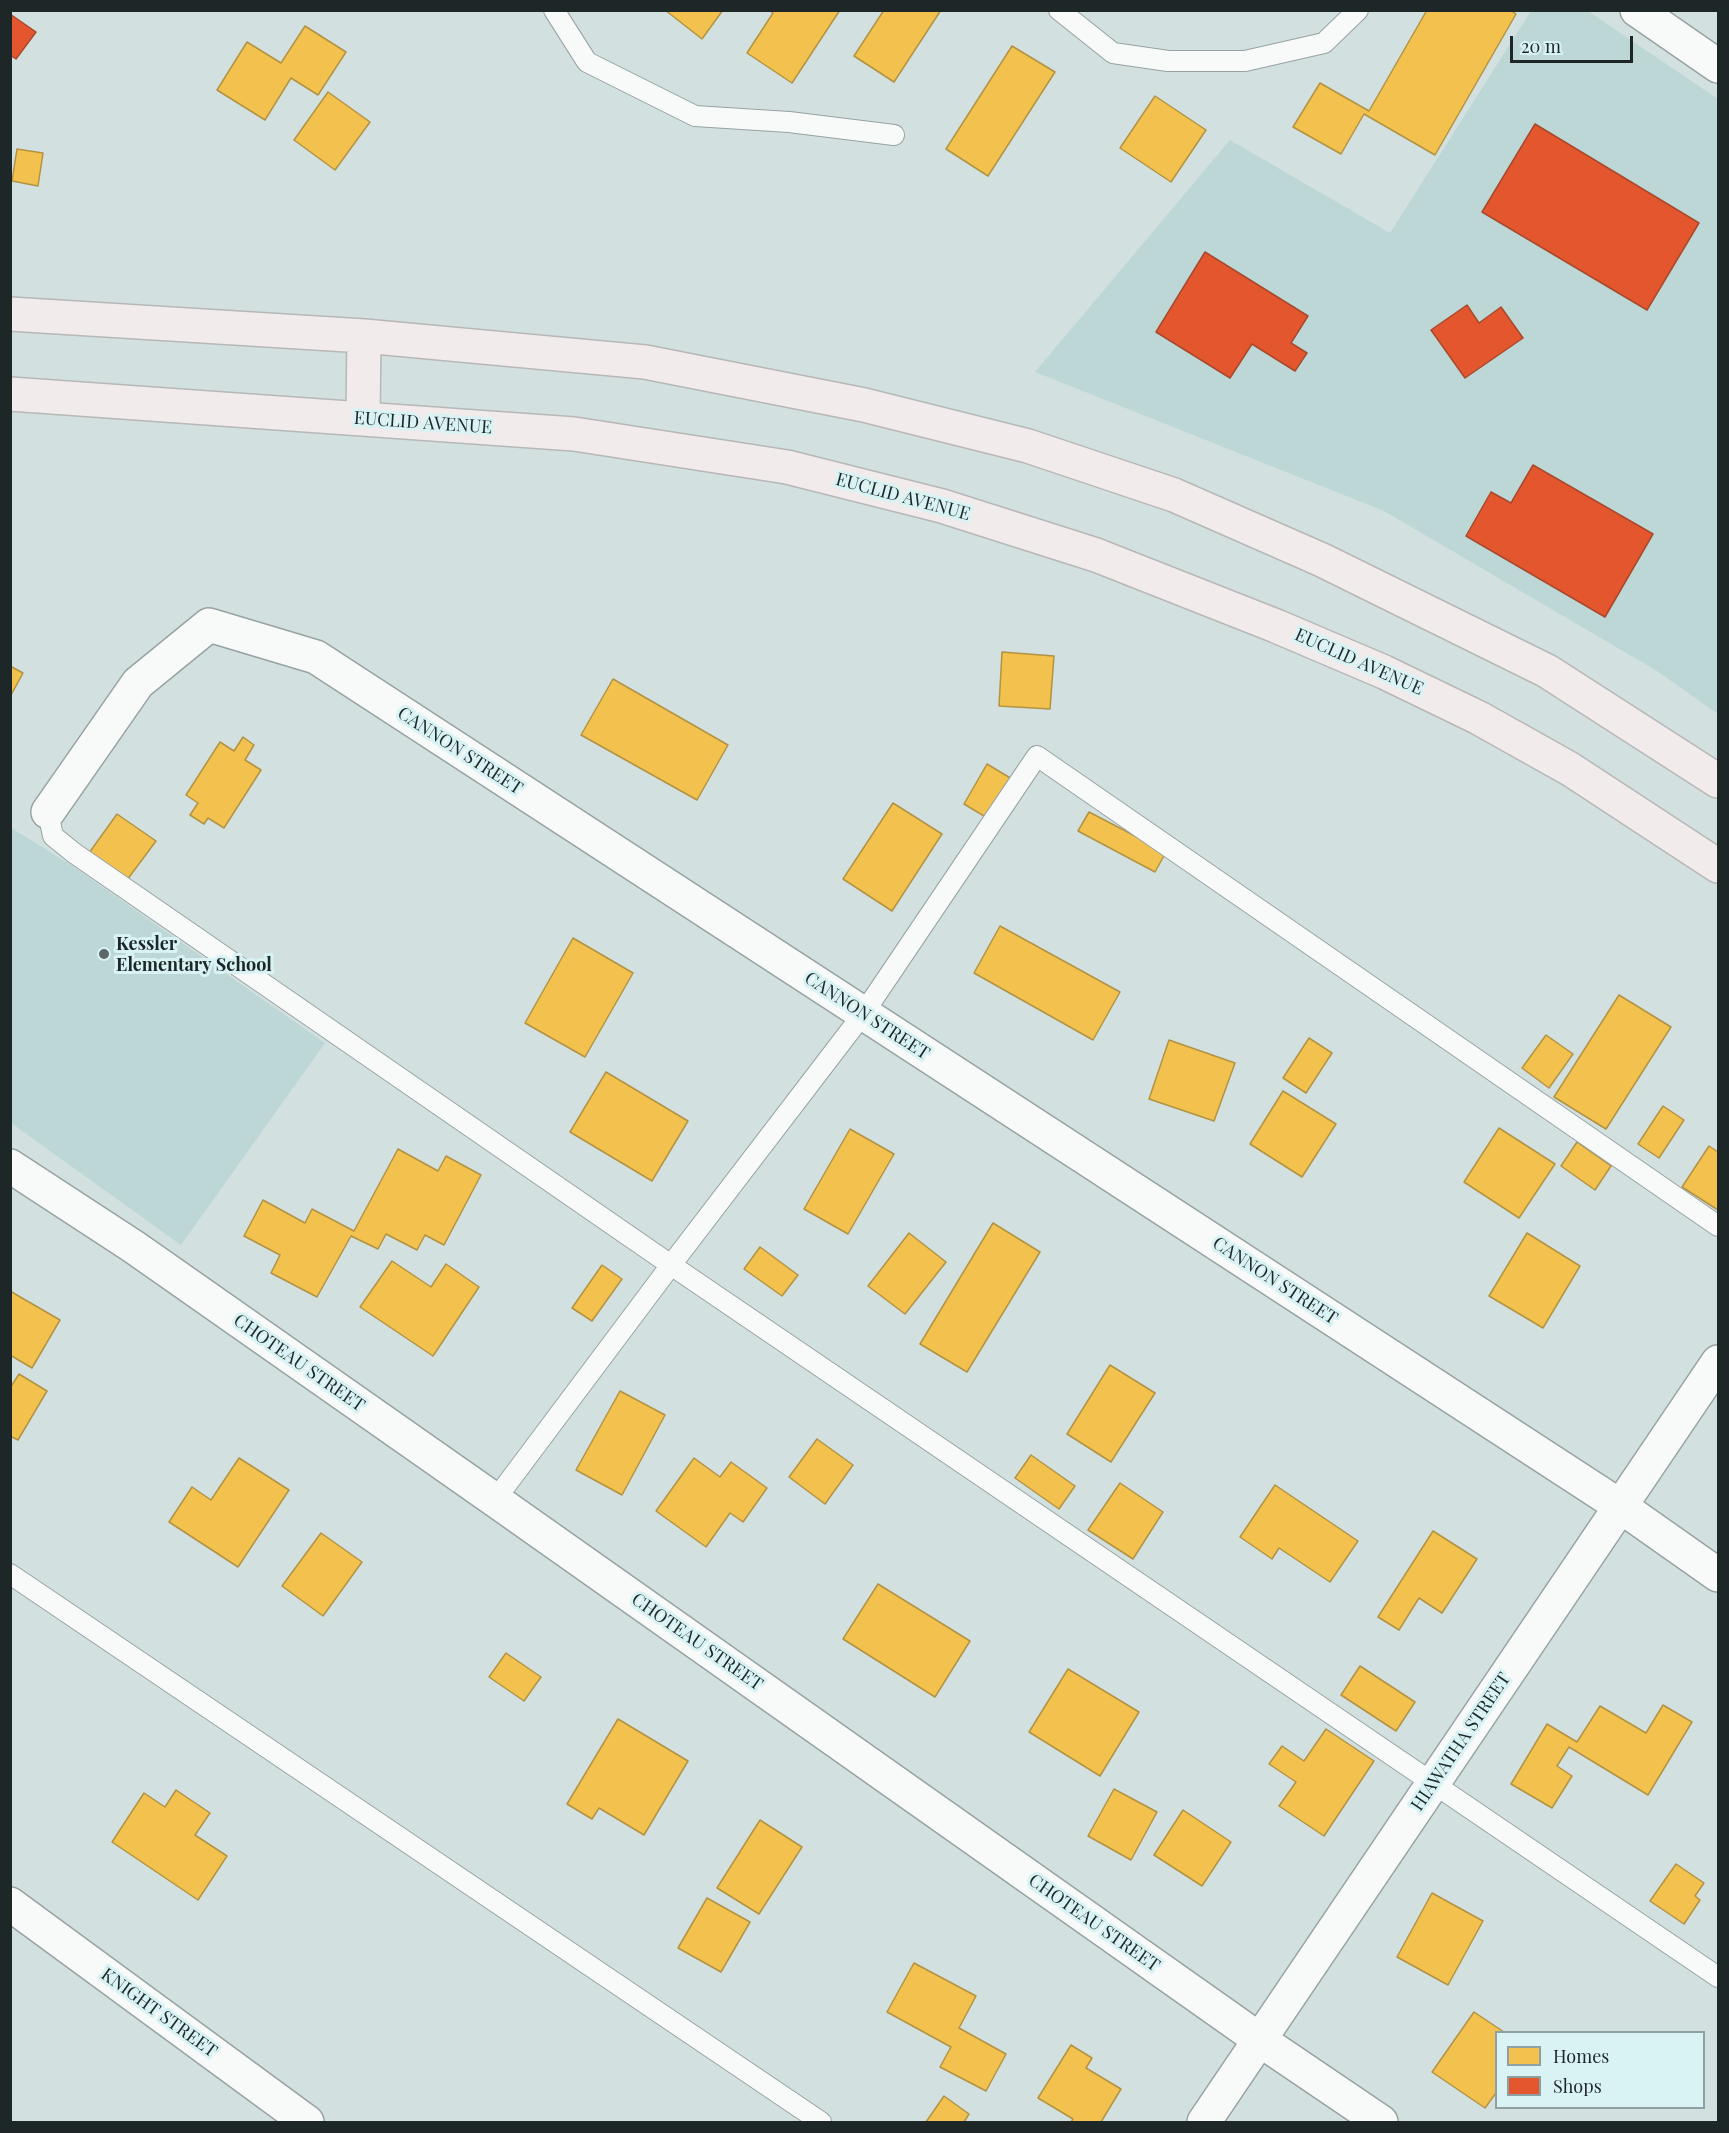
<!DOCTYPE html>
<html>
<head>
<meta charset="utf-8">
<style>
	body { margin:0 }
	#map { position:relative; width:1729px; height:2133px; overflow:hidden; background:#d2e0e0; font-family:"Playfair Display",serif }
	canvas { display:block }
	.frame { position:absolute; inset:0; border:12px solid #1d2728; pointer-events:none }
	.legend { position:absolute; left:1495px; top:2031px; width:210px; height:78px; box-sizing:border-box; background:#d9f3f4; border:2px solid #8ea1a2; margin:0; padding:8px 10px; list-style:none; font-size:18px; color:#1d2728 }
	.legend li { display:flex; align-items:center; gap:12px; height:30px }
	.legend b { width:30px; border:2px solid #8ea1a2 }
	.scale { position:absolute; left:1510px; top:36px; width:123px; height:27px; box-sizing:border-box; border:3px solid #1d2728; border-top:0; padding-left:8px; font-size:18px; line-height:21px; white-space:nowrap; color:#1d2728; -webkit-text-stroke:4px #d9f3f4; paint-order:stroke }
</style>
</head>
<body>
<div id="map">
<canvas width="1729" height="2133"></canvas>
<div class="frame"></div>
<ul class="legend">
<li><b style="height:16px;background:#f2c14e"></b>Homes</li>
<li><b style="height:16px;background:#e4572e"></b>Shops</li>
</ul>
<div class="scale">20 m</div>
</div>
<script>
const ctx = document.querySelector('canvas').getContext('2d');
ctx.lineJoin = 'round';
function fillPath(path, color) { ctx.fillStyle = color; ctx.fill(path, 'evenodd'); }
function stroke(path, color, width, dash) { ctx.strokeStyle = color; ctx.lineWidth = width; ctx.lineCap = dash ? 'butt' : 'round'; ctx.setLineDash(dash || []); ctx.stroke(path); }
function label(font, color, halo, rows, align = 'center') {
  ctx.font = font + ' "Playfair Display",serif'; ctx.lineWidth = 6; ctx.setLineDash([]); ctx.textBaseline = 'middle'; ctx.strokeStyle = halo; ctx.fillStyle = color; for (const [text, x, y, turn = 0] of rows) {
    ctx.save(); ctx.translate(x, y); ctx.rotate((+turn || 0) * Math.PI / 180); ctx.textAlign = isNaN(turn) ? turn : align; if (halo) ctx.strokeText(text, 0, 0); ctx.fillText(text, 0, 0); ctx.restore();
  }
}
fillPath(new Path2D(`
	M 1531,11 L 1588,11 L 1718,99 L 1718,714 L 1657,671 L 1384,511 L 1035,372 L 1230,140 L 1390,233 Z
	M 10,827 L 71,865 L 325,1043 L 181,1245 L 11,1123 Z`), '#bdd7d7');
const homes = new Path2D(`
	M 665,10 L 723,10 L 702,39 Z
	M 769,10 L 840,10 L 792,83 L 747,53 L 773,13 Z
	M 884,10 L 941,10 L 894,82 L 854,56 Z
	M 1427,10 L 1510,10 L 1516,14 L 1435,155 L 1364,114 L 1341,154 L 1293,127 L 1320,83 L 1369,111 Z
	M 305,26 L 346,52 L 318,95 L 291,78 L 265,120 L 217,90 L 247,42 L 281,63 Z
	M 1012,46 L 1055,72 L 988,176 L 946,149 Z
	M 328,92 L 370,122 L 335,170 L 294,140 Z
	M 1155,96 L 1206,130 L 1171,182 L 1120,148 Z
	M 17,149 L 43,153 L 38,186 L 12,181 Z
	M 1002,652 L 1054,656 L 1050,709 L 999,706 Z
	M 10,666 L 23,673 L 10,697 Z
	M 613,679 L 728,745 L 697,800 L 581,735 Z
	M 243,737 L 254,745 L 245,760 L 261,770 L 224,828 L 208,818 L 204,824 L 190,815 L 198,803 L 186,795 L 220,742 L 234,751 Z
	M 987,764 L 1012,779 L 989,819 L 964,804 Z
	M 893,803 L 942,834 L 892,911 L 843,879 Z
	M 1089,812 L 1166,852 L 1155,872 L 1078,831 Z
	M 117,814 L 156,841 L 127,880 L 89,853 Z
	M 1000,926 L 1120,992 L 1093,1040 L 974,973 Z
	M 573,938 L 633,973 L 585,1057 L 525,1023 Z
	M 1619,995 L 1671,1027 L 1606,1129 L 1554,1097 Z
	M 1546,1035 L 1573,1054 L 1549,1088 L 1522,1068 Z
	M 1309,1038 L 1332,1053 L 1306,1093 L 1283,1078 Z
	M 1169,1040 L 1235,1063 L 1214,1121 L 1149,1099 Z
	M 606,1072 L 688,1121 L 652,1181 L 570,1132 Z
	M 1283,1091 L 1336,1124 L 1302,1177 L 1250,1144 Z
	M 1663,1106 L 1684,1120 L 1659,1158 L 1638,1144 Z
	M 1499,1128 L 1555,1164 L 1519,1218 L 1464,1182 Z
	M 850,1129 L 894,1154 L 848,1234 L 804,1209 Z
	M 1577,1142 L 1611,1166 L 1595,1190 L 1561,1166 Z
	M 1709,1146 L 1718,1152 L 1718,1210 L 1682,1187 Z
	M 398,1149 L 438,1171 L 446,1156 L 481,1175 L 444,1245 L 425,1235 L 417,1250 L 386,1234 L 378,1249 L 351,1236 L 317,1297 L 271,1273 L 280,1255 L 244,1236 L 263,1200 L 305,1223 L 312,1209 L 354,1231 Z
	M 993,1223 L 1040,1252 L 967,1372 L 920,1344 Z
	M 909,1233 L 946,1262 L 905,1314 L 868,1286 Z
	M 1527,1233 L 1580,1266 L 1543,1328 L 1489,1296 Z
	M 760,1247 L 798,1275 L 782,1296 L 744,1269 Z
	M 392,1261 L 431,1287 L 446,1264 L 479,1287 L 433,1356 L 360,1307 Z
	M 602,1265 L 622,1279 L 592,1321 L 572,1308 Z
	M 10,1291 L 60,1320 L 32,1368 L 10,1355 Z
	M 1110,1365 L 1155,1393 L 1111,1462 L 1067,1434 Z
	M 19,1374 L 47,1391 L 18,1440 L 10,1436 L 10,1388 Z
	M 620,1391 L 665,1415 L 622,1495 L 576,1470 Z
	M 817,1439 L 853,1465 L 825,1504 L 789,1477 Z
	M 1031,1455 L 1075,1486 L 1059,1509 L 1015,1478 Z
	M 239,1458 L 289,1490 L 238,1567 L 169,1522 L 192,1487 L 211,1500 Z
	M 694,1458 L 720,1477 L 731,1462 L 767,1488 L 743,1522 L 730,1513 L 706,1547 L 656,1511 Z
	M 1120,1483 L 1163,1512 L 1133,1559 L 1088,1530 Z
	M 1275,1485 L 1358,1541 L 1330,1582 L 1279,1548 L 1272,1559 L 1240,1537 Z
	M 1433,1531 L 1477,1559 L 1442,1613 L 1419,1598 L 1399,1630 L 1378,1617 Z
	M 321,1533 L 362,1562 L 323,1616 L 282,1586 Z
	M 878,1584 L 970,1641 L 935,1697 L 843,1639 Z
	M 506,1653 L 541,1677 L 524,1701 L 489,1677 Z
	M 1360,1666 L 1415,1702 L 1396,1731 L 1341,1695 Z
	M 1068,1669 L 1139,1712 L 1100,1776 L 1029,1732 Z
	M 1663,1705 L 1692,1722 L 1648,1795 L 1569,1747 L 1557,1766 L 1572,1776 L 1552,1808 L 1511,1784 L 1547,1724 L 1577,1742 L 1600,1706 L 1646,1733 Z
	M 618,1719 L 688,1761 L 644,1835 L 599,1808 L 592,1819 L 567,1804 Z
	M 1326,1729 L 1374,1761 L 1324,1836 L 1279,1806 L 1296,1782 L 1269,1764 L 1282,1746 L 1304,1761 Z
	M 1114,1789 L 1157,1812 L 1131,1860 L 1088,1836 Z
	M 176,1790 L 210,1813 L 195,1835 L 227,1856 L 198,1900 L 112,1842 L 144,1793 L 165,1807 Z
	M 1183,1810 L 1231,1842 L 1202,1886 L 1154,1855 Z
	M 760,1820 L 802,1847 L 759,1914 L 717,1888 Z
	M 1676,1864 L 1704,1883 L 1695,1896 L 1700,1900 L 1684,1924 L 1650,1901 Z
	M 1432,1893 L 1483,1921 L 1448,1985 L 1397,1957 Z
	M 707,1898 L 750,1922 L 721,1972 L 678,1948 Z
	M 914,1963 L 976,1996 L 959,2028 L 1006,2054 L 986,2091 L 940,2067 L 951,2047 L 887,2012 Z
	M 1474,2012 L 1504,2032 L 1496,2032 L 1496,2093 L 1485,2108 L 1432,2072 Z
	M 1071,2045 L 1092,2058 L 1086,2068 L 1121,2089 L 1101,2122 L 1071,2122 L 1073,2119 L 1038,2098 Z
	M 944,2096 L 969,2114 L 964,2122 L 926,2122 Z`);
fillPath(homes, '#f2c14e');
stroke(homes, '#b29343', 1.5);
const shops = new Path2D(`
	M 10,14 L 36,32 L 16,59 L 10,55 Z
	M 1535,124 L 1699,223 L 1647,310 L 1482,212 Z
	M 1205,252 L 1308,316 L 1291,343 L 1307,353 L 1295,371 L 1252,344 L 1230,378 L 1156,332 Z
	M 1467,305 L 1479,323 L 1501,307 L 1523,338 L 1465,378 L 1431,330 Z
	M 1533,465 L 1653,534 L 1605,617 L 1466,536 L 1491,492 L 1511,503 Z`);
fillPath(shops, '#e4572e');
stroke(shops, '#a8492c', 1.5);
const lane = new Path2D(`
	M 554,10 L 587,62 L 695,116 L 789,122 L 894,135
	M 1059,10 L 1113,53 L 1168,61 L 1245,61 L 1324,43 L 1358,10
	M 48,812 L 53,836 L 74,853 L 671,1265 L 1718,1977
	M 495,1500 L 671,1265 L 863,1014 L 1037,756 L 1718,1226
	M 10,1574 L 821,2122`);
const street = new Path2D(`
	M 1637,10 L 1718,66
	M 48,812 L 138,683 L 209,625 L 316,657 L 1620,1506 L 1718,1575
	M 10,1166 L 134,1247 L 495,1500 L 1260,2040 L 1381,2122
	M 10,1904 L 307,2122
	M 1204,2122 L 1718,1362`);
const highway = new Path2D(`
	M 10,314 L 364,336 L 645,362 L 864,405 L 1028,446 L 1174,495 L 1322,560 L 1547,671 L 1718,781
	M 10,394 L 574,434 L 787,467 L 942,506 L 1096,555 L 1276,626 L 1384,672 L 1479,718 L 1570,769 L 1718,866
	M 363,419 L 364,336`);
stroke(lane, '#98a2a2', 22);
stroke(street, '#98a2a2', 36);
stroke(highway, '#b8b7b7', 36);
stroke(lane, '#f8fafa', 20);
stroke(street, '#f8fafa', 33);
stroke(highway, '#f1eceb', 33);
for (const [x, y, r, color] of [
	[104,954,6,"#5c6868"]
]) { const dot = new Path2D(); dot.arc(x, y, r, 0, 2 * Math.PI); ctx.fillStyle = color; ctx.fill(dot); stroke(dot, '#d9f3f4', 2); }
label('18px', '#1d2728', '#d9f3f4', [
	["EUCLID AVENUE",423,423,4],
	["EUCLID AVENUE",903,497,15],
	["EUCLID AVENUE",1359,662,24],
	["CANNON STREET",460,751,33],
	["CANNON STREET",867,1016,33],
	["CANNON STREET",1275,1281,33],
	["CHOTEAU STREET",299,1363,35],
	["CHOTEAU STREET",697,1642,35],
	["HIAWATHA STREET",1461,1742,-56],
	["CHOTEAU STREET",1094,1923,35],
	["KNIGHT STREET",159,2013,36]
]);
label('bold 18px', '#1d2728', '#d9f3f4', [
	["Kessler",116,944],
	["Elementary School",116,965]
], 'left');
</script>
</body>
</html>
